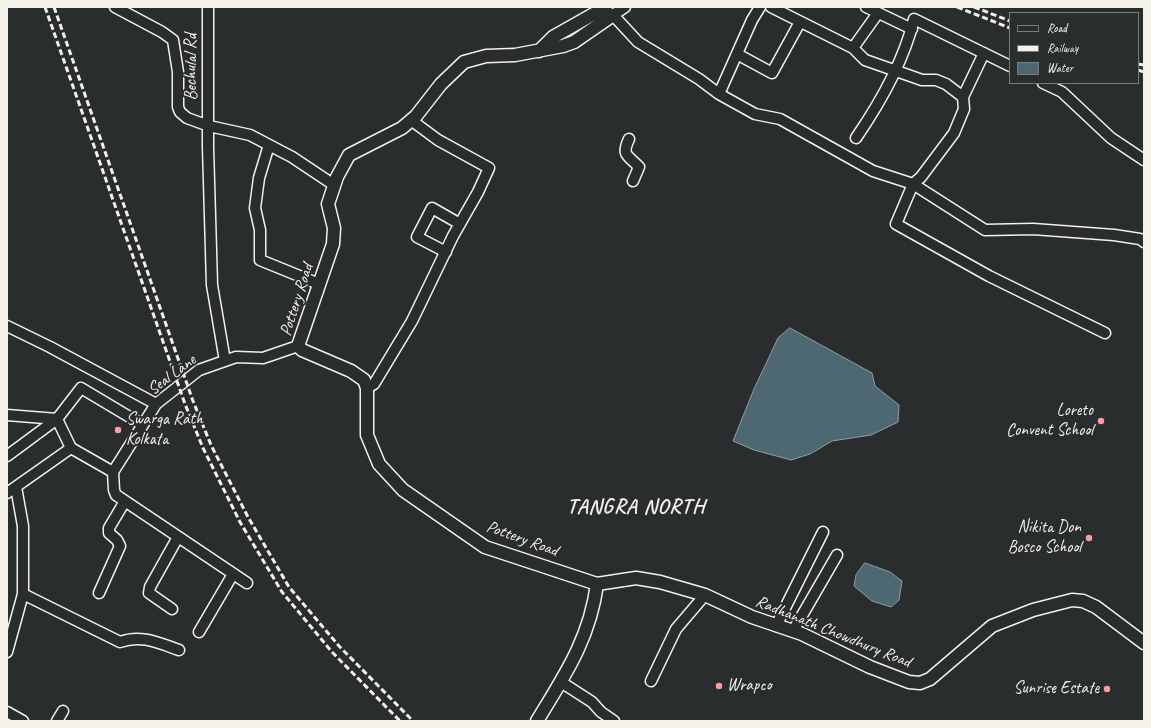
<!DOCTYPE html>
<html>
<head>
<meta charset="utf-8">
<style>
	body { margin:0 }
	#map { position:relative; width:1151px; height:728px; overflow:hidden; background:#2a2d2e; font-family:Caveat,sans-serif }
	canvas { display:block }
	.frame { position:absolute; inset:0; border:8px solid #f4f1e8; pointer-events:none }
	.legend { position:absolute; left:1009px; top:12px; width:130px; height:72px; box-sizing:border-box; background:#2a2d2e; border:1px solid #7b7b78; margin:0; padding:5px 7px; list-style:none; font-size:12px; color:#f4f1e8 }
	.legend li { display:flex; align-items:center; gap:8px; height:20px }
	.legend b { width:20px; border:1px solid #7b7b78 }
</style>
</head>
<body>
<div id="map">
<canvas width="1151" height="728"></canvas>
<div class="frame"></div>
<ul class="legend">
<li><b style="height:5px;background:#2a2d2e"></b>Road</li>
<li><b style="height:5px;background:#f4f1e8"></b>Railway</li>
<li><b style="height:11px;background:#4d6872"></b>Water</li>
</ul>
</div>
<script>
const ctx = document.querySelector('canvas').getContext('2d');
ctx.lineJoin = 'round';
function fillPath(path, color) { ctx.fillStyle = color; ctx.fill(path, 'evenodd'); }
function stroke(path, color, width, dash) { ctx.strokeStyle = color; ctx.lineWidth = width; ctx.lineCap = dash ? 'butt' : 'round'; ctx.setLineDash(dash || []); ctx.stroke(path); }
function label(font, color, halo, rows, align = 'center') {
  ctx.font = font + ' Caveat,sans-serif'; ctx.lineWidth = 4; ctx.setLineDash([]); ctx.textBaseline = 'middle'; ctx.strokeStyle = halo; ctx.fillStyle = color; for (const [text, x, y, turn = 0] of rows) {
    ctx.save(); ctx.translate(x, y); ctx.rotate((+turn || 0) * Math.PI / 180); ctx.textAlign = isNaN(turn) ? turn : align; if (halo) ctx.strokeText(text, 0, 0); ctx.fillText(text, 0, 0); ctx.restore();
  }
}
const water = new Path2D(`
	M 790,328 L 872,373 L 875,386 L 899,405 L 898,422 L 871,435 L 832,441 L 810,454 L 791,460 L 754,450 L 733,441 L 754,389 L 778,338 Z
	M 865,563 L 890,572 L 902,581 L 899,600 L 891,607 L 872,601 L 854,586 L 856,575 Z`);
fillPath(water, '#4d6872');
stroke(water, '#909fa1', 1);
const minor = new Path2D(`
	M 115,7 L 162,32 L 173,40 L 178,72 L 178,107 L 180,112 L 187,118 L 209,126 L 250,135 L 292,157 L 334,185
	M 208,7 L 208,147 L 212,285 L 225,361
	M 625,7 L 613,15 L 638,42 L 699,79 L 719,94 L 755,114 L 780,119 L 873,171 L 913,184 L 985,230 L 1033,229 L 1114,235 L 1140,239 L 1144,242
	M 771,7 L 853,48 L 865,60 L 922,80 L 936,80 L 946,84 L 963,97
	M 866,7 L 912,29
	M 853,48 L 878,13
	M 984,53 L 963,97 L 964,109 L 954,133 L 921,177 L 913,184 L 896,224 L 989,276 L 1105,333
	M 737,54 L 772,73 L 800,22
	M 1043,83 L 1062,92 L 1111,138 L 1144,160
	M 719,94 L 752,20 L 760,7
	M 856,138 C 880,103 904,60 914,19 L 1010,66
	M 629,139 C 621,156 628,155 639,167 L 633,181
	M 269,145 L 259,178 L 255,208 L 260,230 L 260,260 L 319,284
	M 446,252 L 417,237 L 432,208 L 460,224
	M 7,326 L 50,347 L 156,404
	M 367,388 L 374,384 L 412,321 L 453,236 L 478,192 L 489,168 L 438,140 L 411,120
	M 7,415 L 57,419 L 71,448
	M 7,456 L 57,419 L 81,388 L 143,425
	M 113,472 L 114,490 L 116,495 L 247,583
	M 7,493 L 71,448 L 113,472 L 156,404 L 199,370 L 236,357 L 263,358 L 298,346
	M 99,593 L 120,546 L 117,540 L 109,533 L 109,528 L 125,501
	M 23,594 L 120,642 C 141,634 159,643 179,650
	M 172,609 L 149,593 L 150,587 L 178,537
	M 776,626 L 823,532
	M 793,631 L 837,555
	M 199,632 L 233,574
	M 7,652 L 23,594 L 23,526 L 16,487
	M 651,681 L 676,629 L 705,595
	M 561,682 L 592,702 L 601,712 L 614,721
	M 7,712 L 23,721
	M 57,721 L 63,711`);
const tertiary = new Path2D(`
	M 613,15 L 574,42 L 563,46 L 515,55 L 486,56 L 464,62 L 441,84 L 416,116 L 402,128 L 349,155 L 337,177 L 328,204 L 334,228 L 333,244 L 298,346 L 302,350 L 351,371 L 364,380 L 367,388 L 367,435 L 379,464 L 403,490 L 485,547 L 597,584 L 636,578 L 660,582 L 705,595 L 752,617 L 802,634 L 870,667 L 909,682 L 920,683 L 930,679 L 992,626 L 1033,610 L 1072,600 L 1083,601 L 1096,607 L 1144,643
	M 539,51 L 553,37 L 606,7
	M 537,721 C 565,675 590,638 597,584`);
stroke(minor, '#f4f1e8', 13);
stroke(tertiary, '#f4f1e8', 15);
stroke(minor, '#2a2d2e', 10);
stroke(tertiary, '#2a2d2e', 12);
stroke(new Path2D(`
	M 45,7 L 185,404 L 203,448 L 240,522 L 282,592 L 332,652 L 400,721
	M 54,7 L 193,401 L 211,445 L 248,517 L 289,587 L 339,646 L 413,721
	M 957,7 L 1010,28
	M 974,7 L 1010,21
	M 1138,64 L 1144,65
	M 1138,70 L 1144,72`), '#f4f1e8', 3, [6, 3]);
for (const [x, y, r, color] of [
	[1101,421,4,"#ff9aa2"],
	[118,430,4,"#ff9aa2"],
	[1089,538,4,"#ff9aa2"],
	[719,686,4,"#ff9aa2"],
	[1107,689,4,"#ff9aa2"]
]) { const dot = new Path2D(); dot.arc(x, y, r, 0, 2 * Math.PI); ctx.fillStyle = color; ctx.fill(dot); stroke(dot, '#2a2d2e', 1.5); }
label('17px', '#f4f1e8', '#2a2d2e', [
	["Bechulal Rd",192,67,-90],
	["Pottery Road",297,300,-72],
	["Seal Lane",172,375,-37],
	["Pottery Road",522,539,20],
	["Radhanath Chowdhury Road",833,632,22]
]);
label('17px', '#f4f1e8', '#2a2d2e', [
	["Loreto",1093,411],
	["Convent School",1093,431],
	["Swarga Rath",126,420,"left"],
	["Kolkata",126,440,"left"],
	["Nikita Don",1081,528],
	["Bosco School",1081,548],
	["Wrapco",727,686,"left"],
	["Sunrise Estate",1099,689]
], 'right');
ctx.letterSpacing = '1px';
label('bold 21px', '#f4f1e8', '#2a2d2e', [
	["TANGRA NORTH",636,507]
]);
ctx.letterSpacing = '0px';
</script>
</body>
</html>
